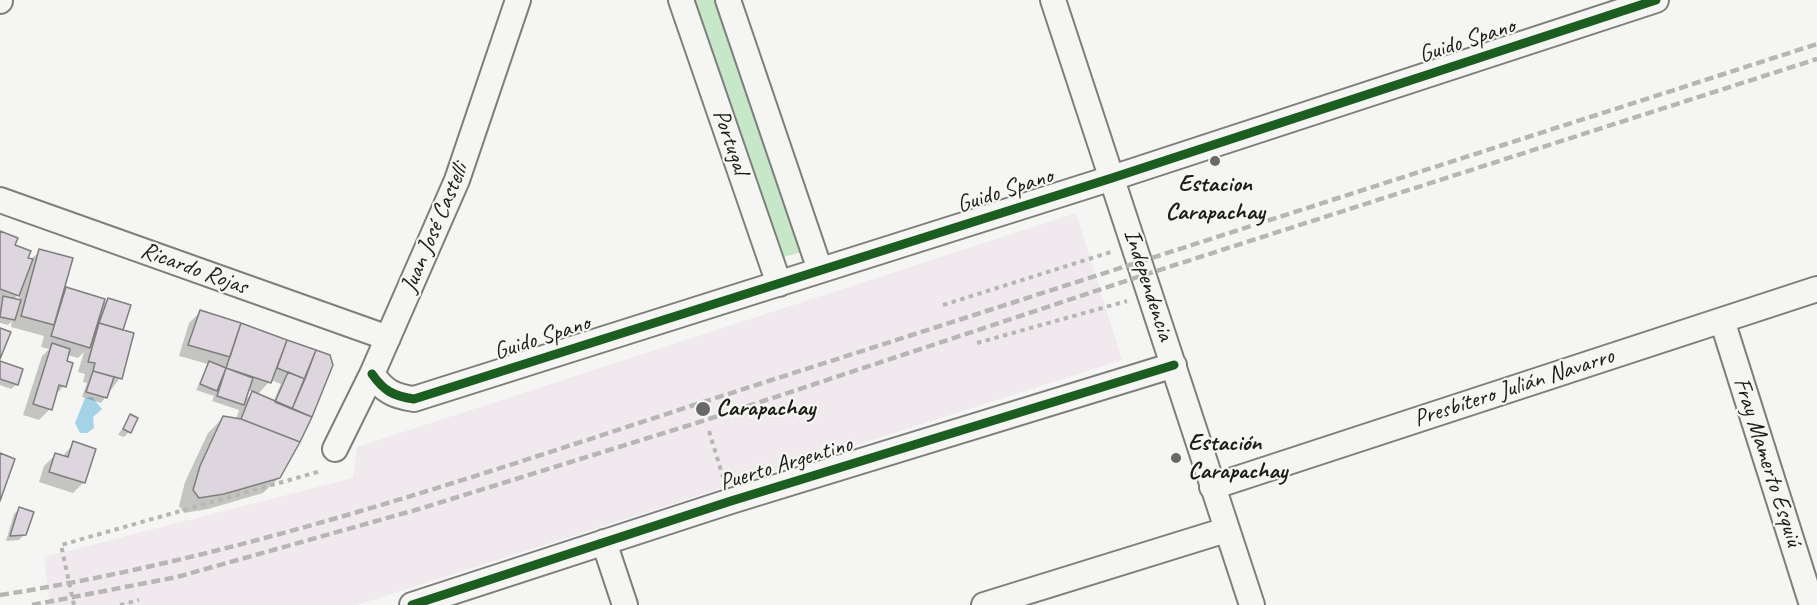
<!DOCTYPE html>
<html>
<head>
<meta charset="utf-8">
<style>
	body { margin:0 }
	canvas { display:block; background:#f5f5f3 }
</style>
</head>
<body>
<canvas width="1817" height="605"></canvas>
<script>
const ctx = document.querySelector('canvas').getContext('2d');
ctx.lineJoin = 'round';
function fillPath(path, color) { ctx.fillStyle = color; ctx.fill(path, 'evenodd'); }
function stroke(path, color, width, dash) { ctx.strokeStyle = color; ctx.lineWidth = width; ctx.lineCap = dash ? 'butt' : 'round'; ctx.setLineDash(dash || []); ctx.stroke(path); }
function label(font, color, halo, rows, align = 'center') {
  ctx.font = font + ' Caveat,sans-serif'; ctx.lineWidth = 4.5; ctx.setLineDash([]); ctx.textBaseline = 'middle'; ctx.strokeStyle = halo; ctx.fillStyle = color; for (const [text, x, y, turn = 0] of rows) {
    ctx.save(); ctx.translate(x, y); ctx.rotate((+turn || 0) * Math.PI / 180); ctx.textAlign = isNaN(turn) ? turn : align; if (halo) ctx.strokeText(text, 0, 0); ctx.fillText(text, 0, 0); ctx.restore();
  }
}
fillPath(new Path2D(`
	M 1076,213 L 1122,360 L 357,605 L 50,605 L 44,557 L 353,478 L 357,447 Z`), '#f0eaef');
fillPath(new Path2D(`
	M 690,0 L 719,0 L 806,251 L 780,258 Z`), '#c7e8c8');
fillPath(new Path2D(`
	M 92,397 L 102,409 L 93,417 L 94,428 L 87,433 L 80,433 L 75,423 L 85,398 Z`), '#a4d3e8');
fillPath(new Path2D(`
	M 0,233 L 26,259 L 30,260 L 40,251 L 62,294 L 67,289 L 101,306 L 108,299 L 121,331 L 120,378 L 101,403 L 82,397 L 87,383 L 83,382 L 85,374 L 78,372 L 84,352 L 78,358 L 67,355 L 64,386 L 54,396 L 50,409 L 39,420 L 23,415 L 42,356 L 49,349 L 41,347 L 44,336 L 11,327 L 12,321 L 8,325 L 0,323 L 0,289 L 17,296 L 13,300 L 18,301 L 20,295 L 0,286 Z
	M 200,312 L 329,357 L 279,478 L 263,493 L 208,509 L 184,513 L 179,506 L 185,482 L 208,433 L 224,417 L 236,420 L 239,410 L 212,401 L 214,396 L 196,390 L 208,364 L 179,356 L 189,323 ZM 271,380 L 281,384 L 273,402 L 257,395 ZM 248,390 L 254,392 L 243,402 Z
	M 0,363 L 17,384 L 11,389 L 0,385 Z
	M 130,416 L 129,432 L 124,437 L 118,435 Z
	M 74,443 L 84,482 L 73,493 L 39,482 L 44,466 L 55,455 L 62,457 Z
	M 19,509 L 25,534 L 19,540 L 6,541 L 14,514 Z`), '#0003');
const building = new Path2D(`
	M 0,231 L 18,238 L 15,245 L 31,251 L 28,258 L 33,259 L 19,296 L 0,289 Z
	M 39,249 L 73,258 L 54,325 L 21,316 Z
	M 66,287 L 105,299 L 90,348 L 51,336 Z
	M 3,296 L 21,300 L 15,320 L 0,317 Z
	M 108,298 L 131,305 L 123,330 L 99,323 Z
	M 200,310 L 241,323 L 230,357 L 188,345 Z
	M 99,323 L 134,333 L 122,379 L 93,371 L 95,363 L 88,362 Z
	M 241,323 L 287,340 L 271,383 L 226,368 Z
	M 0,328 L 11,332 L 0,359 Z
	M 287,340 L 316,350 L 305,379 L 277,368 Z
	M 52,343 L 70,349 L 67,361 L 73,363 L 66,387 L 59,385 L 52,410 L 33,404 Z
	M 316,350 L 330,355 L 333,365 L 312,417 L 292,409 Z
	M 0,361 L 23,369 L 18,385 L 0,379 Z
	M 209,361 L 226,368 L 217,391 L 200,384 Z
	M 226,368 L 253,378 L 244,405 L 217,396 Z
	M 93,371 L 114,377 L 107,398 L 86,392 Z
	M 288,372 L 305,379 L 292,409 L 275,402 Z
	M 252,391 L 312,417 L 300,442 L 241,419 Z
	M 130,414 L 138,418 L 131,433 L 123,429 Z
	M 223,416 L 241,419 L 300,442 L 280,478 L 224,494 L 199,498 L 193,490 L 200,466 Z
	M 73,441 L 96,449 L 85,483 L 49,472 L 55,453 L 68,457 Z
	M 0,453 L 15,459 L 0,501 Z
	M 19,507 L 34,512 L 26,535 L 10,536 Z`);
fillPath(building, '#ddd6de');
stroke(building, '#7e7e7d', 1.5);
const street = new Path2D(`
	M 681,0 L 779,284
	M 728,0 L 820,270
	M 1053,0 L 1252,605
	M 0,1 L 0,0
	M 0,200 L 388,338
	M 1722,320 L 1812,605
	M 372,374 C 384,391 393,396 414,399 L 1112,178 L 1656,0
	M 335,449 L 372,374 L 457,180 L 518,0
	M 1212,487 L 1817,289
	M 604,542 L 625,605
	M 412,605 L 731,501 L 1174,365
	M 984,605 L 1226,530`);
stroke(street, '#7e7e7d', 28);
stroke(new Path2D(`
	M 943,305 L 1111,252
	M 977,343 L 1127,301
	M 709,431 L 723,477
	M 74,605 L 61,545 L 321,471
	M 120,605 L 139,600`), '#b6b6b5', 4, [4.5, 4.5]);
stroke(street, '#f5f5f3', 24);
stroke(new Path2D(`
	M 0,595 C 258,555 506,465 753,386 C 1108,272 1463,158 1817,44
	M 32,605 L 177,577 L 419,509 L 706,420 L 1144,275 L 1817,59`), '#b6b6b5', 4.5, [9, 4.5]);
stroke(new Path2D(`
	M 372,374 C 384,391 393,396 414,399 L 1112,178 L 1656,0
	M 412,605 L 731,501 L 1174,365`), '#1b5e20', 9);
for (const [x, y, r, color] of [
	[1215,161,6,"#686867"],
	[703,409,8,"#686867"],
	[1176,458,6,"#686867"]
]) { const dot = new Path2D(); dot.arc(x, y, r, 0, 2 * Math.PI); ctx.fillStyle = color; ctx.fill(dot); stroke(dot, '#f6f6f2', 2); }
label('24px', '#1c1c1c', '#f6f6f2', [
	["Guido Spano",1467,41,-18],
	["Portugal",730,142,71],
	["Guido Spano",1005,191,-18],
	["Juan José Castelli",435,228,-67],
	["Ricardo Rojas",194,269,20],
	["Independencia",1148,285,72],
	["Guido Spano",542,338,-18],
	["Presbítero Julián Navarro",1514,388,-18],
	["Fray Mamerto Esquiú",1767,462,72],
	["Puerto Argentino",786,464,-17]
]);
label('bold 24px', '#1c1c1c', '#f6f6f2', [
	["Estacion",1215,185,"center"],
	["Carapachay",1215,213,"center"],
	["Carapachay",716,409],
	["Estación",1188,444],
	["Carapachay",1188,472]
], 'left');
</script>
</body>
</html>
